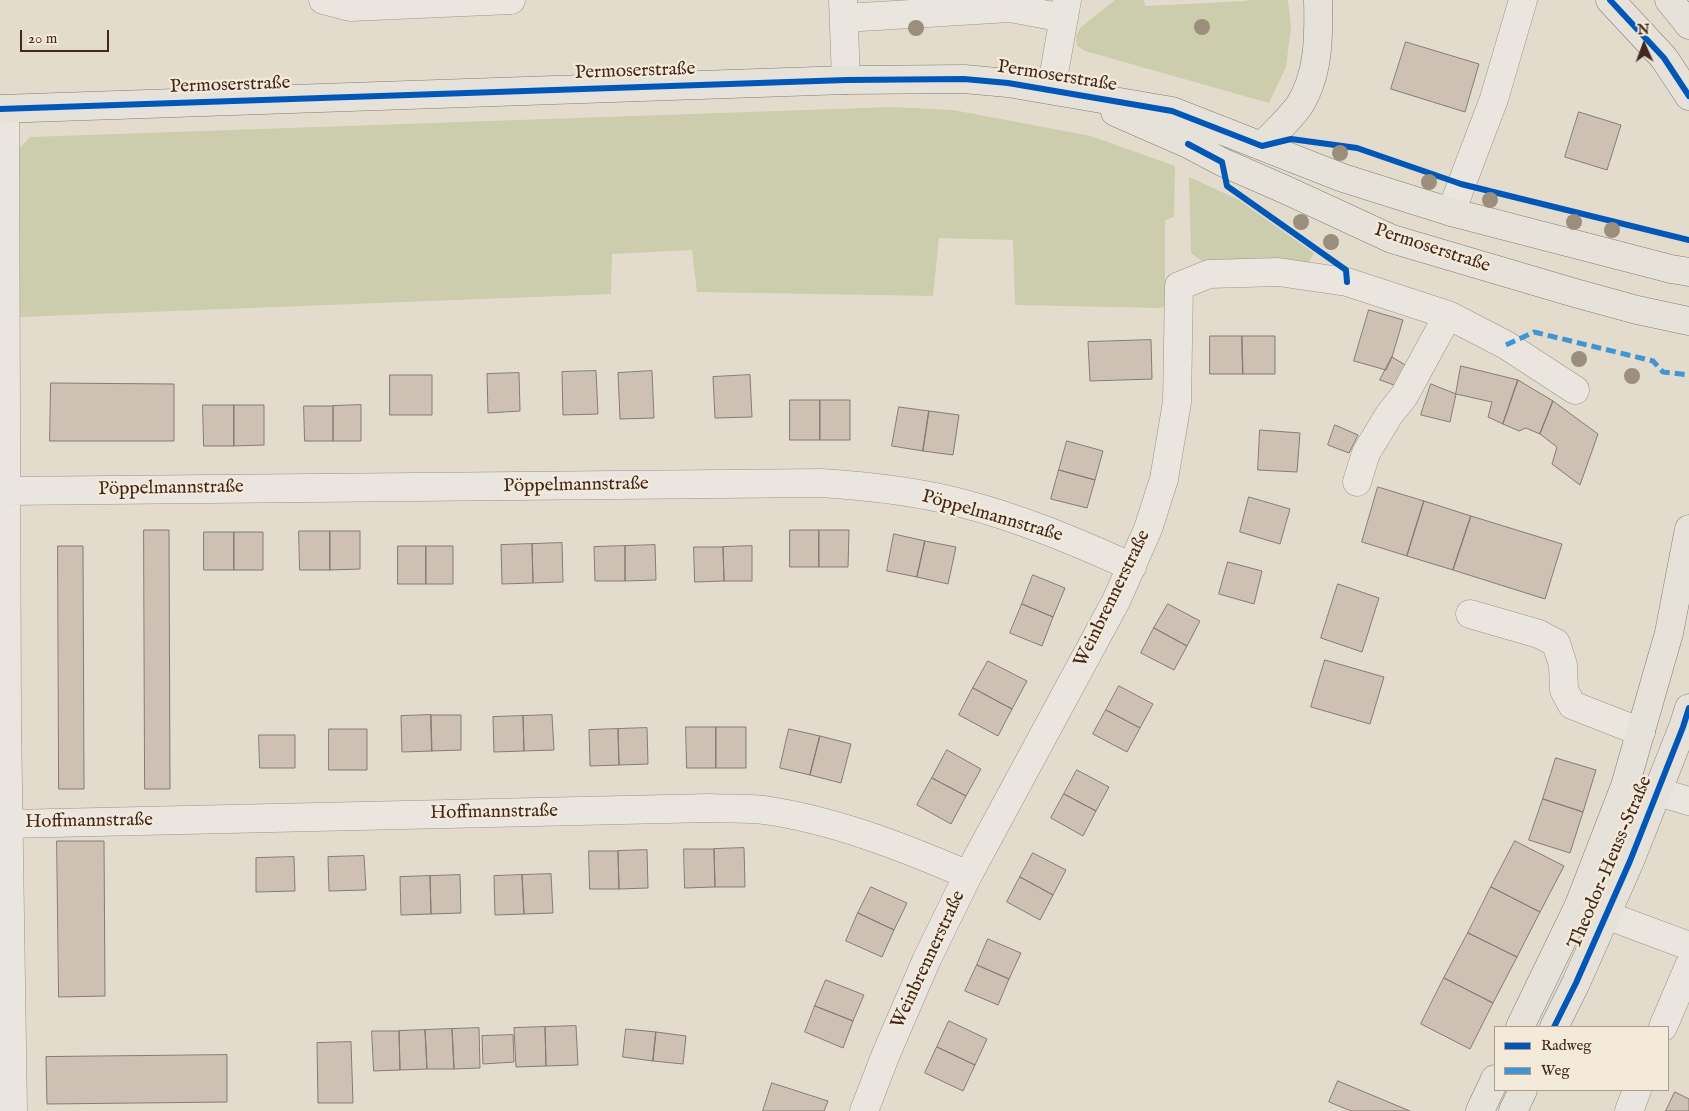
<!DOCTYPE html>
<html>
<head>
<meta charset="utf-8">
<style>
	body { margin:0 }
	#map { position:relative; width:1689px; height:1111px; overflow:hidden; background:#e3dccd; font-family:"IM FELL English",serif }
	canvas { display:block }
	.legend { position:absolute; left:1494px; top:1026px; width:175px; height:65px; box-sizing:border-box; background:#f3ead9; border:1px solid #ad9c8d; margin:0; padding:6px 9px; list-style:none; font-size:15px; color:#44271c }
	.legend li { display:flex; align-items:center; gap:10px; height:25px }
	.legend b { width:25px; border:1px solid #ad9c8d }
	.north { position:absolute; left:1619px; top:20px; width:50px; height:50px; -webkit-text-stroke:4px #f3ead9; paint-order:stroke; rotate:358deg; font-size:14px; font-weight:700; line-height:20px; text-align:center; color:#44271c }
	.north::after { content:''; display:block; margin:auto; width:18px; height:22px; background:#44271c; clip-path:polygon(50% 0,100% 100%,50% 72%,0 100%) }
	.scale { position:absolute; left:20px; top:30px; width:89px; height:22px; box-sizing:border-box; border:2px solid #44271c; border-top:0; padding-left:6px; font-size:15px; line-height:18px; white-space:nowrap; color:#44271c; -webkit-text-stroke:4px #f3ead9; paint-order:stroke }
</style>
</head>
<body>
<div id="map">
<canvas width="1689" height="1111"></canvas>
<ul class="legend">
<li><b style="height:6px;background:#0057b8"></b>Radweg</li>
<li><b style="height:6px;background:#4096d4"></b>Weg</li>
</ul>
<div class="north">N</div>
<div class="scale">20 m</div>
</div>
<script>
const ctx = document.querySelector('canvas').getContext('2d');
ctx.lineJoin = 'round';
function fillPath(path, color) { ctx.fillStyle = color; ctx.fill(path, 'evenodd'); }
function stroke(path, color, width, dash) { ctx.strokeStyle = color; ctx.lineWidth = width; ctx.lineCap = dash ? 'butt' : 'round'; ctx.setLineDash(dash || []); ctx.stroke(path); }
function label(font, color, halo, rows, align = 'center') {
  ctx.font = font + ' "IM FELL English",serif'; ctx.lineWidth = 4.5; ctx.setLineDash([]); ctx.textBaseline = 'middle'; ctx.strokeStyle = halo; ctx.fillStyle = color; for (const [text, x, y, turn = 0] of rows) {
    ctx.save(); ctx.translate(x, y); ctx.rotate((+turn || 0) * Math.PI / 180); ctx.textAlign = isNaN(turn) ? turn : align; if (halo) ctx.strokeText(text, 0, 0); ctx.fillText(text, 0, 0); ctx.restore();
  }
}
fillPath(new Path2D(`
	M 1115,0 L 1144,0 L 1145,6 L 1247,1 L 1247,0 L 1288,0 L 1291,27 L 1286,67 L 1269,103 L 1085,51 L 1077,46 L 1076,36 L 1080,28 Z
	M 892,107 L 953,110 L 1091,136 L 1175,166 L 1174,217 L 1165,220 L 1165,306 L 1160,308 L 1015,305 L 1013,240 L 939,238 L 933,296 L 697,292 L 692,250 L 612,254 L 611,294 L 20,317 L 19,149 L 30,137 Z
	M 1189,177 L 1237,199 L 1314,253 L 1306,267 L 1207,265 L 1191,253 Z`), '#cccdad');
const building = new Path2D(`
	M 1406,42 L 1479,64 L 1465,112 L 1391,89 Z
	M 1579,112 L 1621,125 L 1607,170 L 1565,157 Z
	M 1369,310 L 1403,320 L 1392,357 L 1386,370 L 1354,361 Z
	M 1210,336 L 1242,336 L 1243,374 L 1210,374 Z
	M 1242,336 L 1275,336 L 1275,374 L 1243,374 Z
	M 1151,340 L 1152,379 L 1090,381 L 1088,342 Z
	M 1392,357 L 1407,366 L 1394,385 L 1380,380 Z
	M 1461,366 L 1518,380 L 1503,424 L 1488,417 L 1492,402 L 1456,394 Z
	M 596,371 L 598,414 L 563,415 L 562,372 Z
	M 652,371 L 654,418 L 620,419 L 618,373 Z
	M 519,373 L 520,411 L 488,413 L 487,374 Z
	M 390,375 L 432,375 L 432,415 L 390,415 Z
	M 750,375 L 752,417 L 715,418 L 713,377 Z
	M 1518,380 L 1553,401 L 1540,434 L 1526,428 L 1519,431 L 1503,424 Z
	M 51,383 L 174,384 L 174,441 L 50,441 Z
	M 1431,384 L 1456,394 L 1450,422 L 1421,415 Z
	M 790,400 L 820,400 L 820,440 L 790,440 Z
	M 820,400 L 850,400 L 850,440 L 820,440 Z
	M 1553,401 L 1598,434 L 1580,485 L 1552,464 L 1557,447 L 1540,434 Z
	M 203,405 L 234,405 L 234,446 L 204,446 Z
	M 234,405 L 264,405 L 264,445 L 234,446 Z
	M 361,405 L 361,441 L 333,441 L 333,406 Z
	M 304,406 L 333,406 L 333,441 L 305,441 Z
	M 899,407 L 929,411 L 923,451 L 892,446 Z
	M 929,411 L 959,415 L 953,455 L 923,451 Z
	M 1335,425 L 1358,435 L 1349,453 L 1328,445 Z
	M 1260,430 L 1300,433 L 1297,472 L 1258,470 Z
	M 1067,441 L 1103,451 L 1095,480 L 1059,470 Z
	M 1059,470 L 1095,480 L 1087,508 L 1051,499 Z
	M 1378,487 L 1424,501 L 1407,556 L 1362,542 Z
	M 1249,497 L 1290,509 L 1280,544 L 1240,532 Z
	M 1424,501 L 1471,516 L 1453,570 L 1407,556 Z
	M 1471,516 L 1562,544 L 1545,599 L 1453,570 Z
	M 144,530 L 169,530 L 170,789 L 145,789 Z
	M 790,530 L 819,530 L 819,567 L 790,567 Z
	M 819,530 L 849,530 L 848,567 L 819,567 Z
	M 299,531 L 330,531 L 330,570 L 300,570 Z
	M 330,531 L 360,531 L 360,569 L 330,570 Z
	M 204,532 L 234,532 L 234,570 L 204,570 Z
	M 234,532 L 263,532 L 263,570 L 234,570 Z
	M 894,534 L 925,541 L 917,577 L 887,571 Z
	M 925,541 L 956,547 L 948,584 L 917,577 Z
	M 562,543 L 563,582 L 533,583 L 532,544 Z
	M 532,544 L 533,583 L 502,584 L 501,545 Z
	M 655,545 L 656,580 L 625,581 L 625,546 Z
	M 58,546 L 83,546 L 84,789 L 59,789 Z
	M 398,546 L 426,546 L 426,584 L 398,584 Z
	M 426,546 L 453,546 L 453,584 L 426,584 Z
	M 625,546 L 625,581 L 595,581 L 594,547 Z
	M 752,546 L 752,581 L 724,581 L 723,547 Z
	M 694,547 L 723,547 L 724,581 L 695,582 Z
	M 1228,562 L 1262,571 L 1254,604 L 1219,594 Z
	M 1033,575 L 1065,588 L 1053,617 L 1022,604 Z
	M 1338,584 L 1379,598 L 1362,652 L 1321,638 Z
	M 1022,604 L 1053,617 L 1042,646 L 1010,633 Z
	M 1168,604 L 1200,621 L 1187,646 L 1154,628 Z
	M 1154,628 L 1187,646 L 1174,670 L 1141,653 Z
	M 1325,660 L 1384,677 L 1370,724 L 1311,707 Z
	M 988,661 L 1027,681 L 1012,709 L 973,688 Z
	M 1119,686 L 1153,704 L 1140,728 L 1106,710 Z
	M 973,688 L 1012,709 L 998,736 L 959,715 Z
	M 1106,710 L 1140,728 L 1127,752 L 1093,734 Z
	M 431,715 L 432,751 L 402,752 L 401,716 Z
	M 431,715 L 461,715 L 461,750 L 432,751 Z
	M 552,715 L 554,750 L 524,751 L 523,716 Z
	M 523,716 L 524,751 L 494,752 L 493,717 Z
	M 686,727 L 716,727 L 716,768 L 687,768 Z
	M 716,727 L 746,727 L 746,768 L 716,768 Z
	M 647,728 L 648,764 L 619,765 L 618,729 Z
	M 329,729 L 367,729 L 367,770 L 329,770 Z
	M 618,729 L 619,765 L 590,766 L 589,730 Z
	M 789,729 L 820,736 L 810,775 L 780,768 Z
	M 259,735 L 295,735 L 295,768 L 260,768 Z
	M 820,736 L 851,744 L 841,783 L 810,775 Z
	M 947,750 L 981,769 L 966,796 L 932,778 Z
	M 1556,758 L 1596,770 L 1583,812 L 1543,799 Z
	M 1077,770 L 1109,787 L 1096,811 L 1064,794 Z
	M 932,778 L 966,796 L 951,824 L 917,805 Z
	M 1064,794 L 1096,811 L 1083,836 L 1051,818 Z
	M 1543,799 L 1583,812 L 1570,853 L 1529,840 Z
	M 57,841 L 104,841 L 105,996 L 59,997 Z
	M 1515,841 L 1564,866 L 1540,912 L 1491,887 Z
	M 744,848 L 745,887 L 715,887 L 714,849 Z
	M 684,849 L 714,849 L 715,887 L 685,888 Z
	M 647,850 L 648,888 L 619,889 L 618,851 Z
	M 589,851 L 618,851 L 619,889 L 590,889 Z
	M 1033,853 L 1066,870 L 1053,895 L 1020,877 Z
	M 364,856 L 366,890 L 329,891 L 328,857 Z
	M 294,857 L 295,891 L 256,892 L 256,858 Z
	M 551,874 L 553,913 L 524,914 L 522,875 Z
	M 460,875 L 461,913 L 431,914 L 430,876 Z
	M 522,875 L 524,914 L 495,915 L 494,876 Z
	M 430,876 L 431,914 L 401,915 L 400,877 Z
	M 1020,877 L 1053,895 L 1040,920 L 1007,902 Z
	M 871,887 L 907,903 L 894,930 L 858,913 Z
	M 1491,887 L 1540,912 L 1517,957 L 1468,933 Z
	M 858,913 L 894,930 L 882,957 L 846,941 Z
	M 1468,933 L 1517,957 L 1493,1003 L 1444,978 Z
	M 988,939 L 1021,953 L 1009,979 L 977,965 Z
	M 977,965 L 1009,979 L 998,1005 L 965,991 Z
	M 1444,978 L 1493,1003 L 1470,1049 L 1421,1024 Z
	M 826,980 L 864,995 L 853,1021 L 815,1006 Z
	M 815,1006 L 853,1021 L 843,1048 L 805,1032 Z
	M 949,1021 L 987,1039 L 975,1065 L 937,1047 Z
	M 576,1026 L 578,1065 L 546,1066 L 545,1027 Z
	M 545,1027 L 546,1066 L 516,1067 L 514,1028 Z
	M 479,1028 L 480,1068 L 454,1069 L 452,1029 Z
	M 452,1029 L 454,1069 L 427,1069 L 425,1030 Z
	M 626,1029 L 656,1032 L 653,1061 L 623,1057 Z
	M 425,1030 L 427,1069 L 400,1070 L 399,1031 Z
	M 372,1031 L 399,1031 L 400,1070 L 374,1071 Z
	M 656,1032 L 686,1036 L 683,1064 L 653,1061 Z
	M 513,1035 L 514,1062 L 483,1064 L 482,1036 Z
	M 351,1042 L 353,1103 L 318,1103 L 317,1043 Z
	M 937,1047 L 975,1065 L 963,1091 L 925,1073 Z
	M 227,1055 L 227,1102 L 47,1104 L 46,1057 Z
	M 1338,1081 L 1410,1111 L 1351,1111 L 1329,1102 Z
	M 772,1083 L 828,1101 L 824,1111 L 763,1111 Z
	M 1675,1092 L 1689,1099 L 1689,1111 L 1666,1111 Z`);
fillPath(building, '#cec0b3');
stroke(building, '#847c73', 1);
const minor = new Path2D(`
	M 323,0 L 350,7 L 511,0
	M 843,0 L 846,80
	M 844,18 L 1010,8 L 1064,18
	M 1051,90 L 1067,0
	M 5,109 L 7,721 L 13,1111
	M 1451,212 L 1494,99 L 1523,0
	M 1357,482 L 1366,453 L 1389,415 L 1404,396 L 1448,315
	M 6,491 L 821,483 C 868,486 915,491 961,503 C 1020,518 1077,542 1132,567
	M 1470,614 L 1539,634 L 1556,643 L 1563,665 L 1564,690 L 1572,705 L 1641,732
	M 1658,792 L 1689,801
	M 10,824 L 710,808 C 728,809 747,808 764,810 C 834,820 903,847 968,875
	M 1579,905 L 1689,946
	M 1663,1027 L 1689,966
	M 864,1111 L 886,1054 L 927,959 L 968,875 L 1116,601 L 1148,529 L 1164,479 L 1177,402 L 1179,286 L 1209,274 L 1278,272 L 1347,282 L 1448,315 L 1506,345 L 1575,390
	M 1629,1111 L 1637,1090`);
const major = new Path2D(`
	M 1610,0 L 1664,58 L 1689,96
	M 1669,0 L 1689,25
	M 0,109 L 846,80 L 964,79 L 1008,83 L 1172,111 L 1343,178 L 1451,212 L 1671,269 L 1689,272
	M 1115,112 L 1188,144 L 1222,162 L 1286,190 L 1392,239 L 1575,293 L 1637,310 L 1689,321
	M 1262,146 C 1274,133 1289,120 1299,106 C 1319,75 1319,36 1318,0
	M 1520,1027 L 1579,905 L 1625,786 L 1669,633 L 1689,529
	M 1554,1027 L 1576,983 L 1630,861 L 1683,727 L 1689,708
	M 1480,1111 L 1495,1079
	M 1513,1111 L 1523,1090`);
stroke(minor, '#9c938a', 29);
stroke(major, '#847c73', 29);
stroke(minor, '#eae5de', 28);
stroke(major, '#e6e1d9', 28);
stroke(new Path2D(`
	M 1506,345 L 1534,332 L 1653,361 L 1663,372 L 1689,375`), '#4096d4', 5, [10, 5]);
stroke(new Path2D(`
	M 1610,0 L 1664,58 L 1689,96
	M 0,109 L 846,80 L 964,79 L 1008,83 L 1172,111 L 1262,146 L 1291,139 L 1357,148 L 1461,184 L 1689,240
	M 1188,144 L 1222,162 L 1227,186 L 1346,270 L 1347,282
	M 1554,1027 L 1576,983 L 1630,861 L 1683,727 L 1689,708`), '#0057b8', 6);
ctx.fillStyle = '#9c8e7c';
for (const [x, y] of [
	[1202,27],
	[916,28],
	[1340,153],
	[1429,182],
	[1490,200],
	[1301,222],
	[1574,222],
	[1612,230],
	[1331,242],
	[1579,359],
	[1632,376]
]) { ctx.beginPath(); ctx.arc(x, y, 8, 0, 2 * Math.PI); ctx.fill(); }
label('19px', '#44271c', '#f3ead9', [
	["Permoserstraße",635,72,-2],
	["Permoserstraße",1057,77,9],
	["Permoserstraße",230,86,-2],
	["Permoserstraße",1432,249,18],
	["Pöppelmannstraße",576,486,-1],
	["Pöppelmannstraße",171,489,-1],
	["Pöppelmannstraße",992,517,16],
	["Weinbrennerstraße",1113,599,-64],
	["Hoffmannstraße",494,813,-1],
	["Hoffmannstraße",89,822,-1],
	["Theodor-Heuss-Straße",1611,863,-67],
	["Weinbrennerstraße",929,960,-65]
]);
</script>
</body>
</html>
